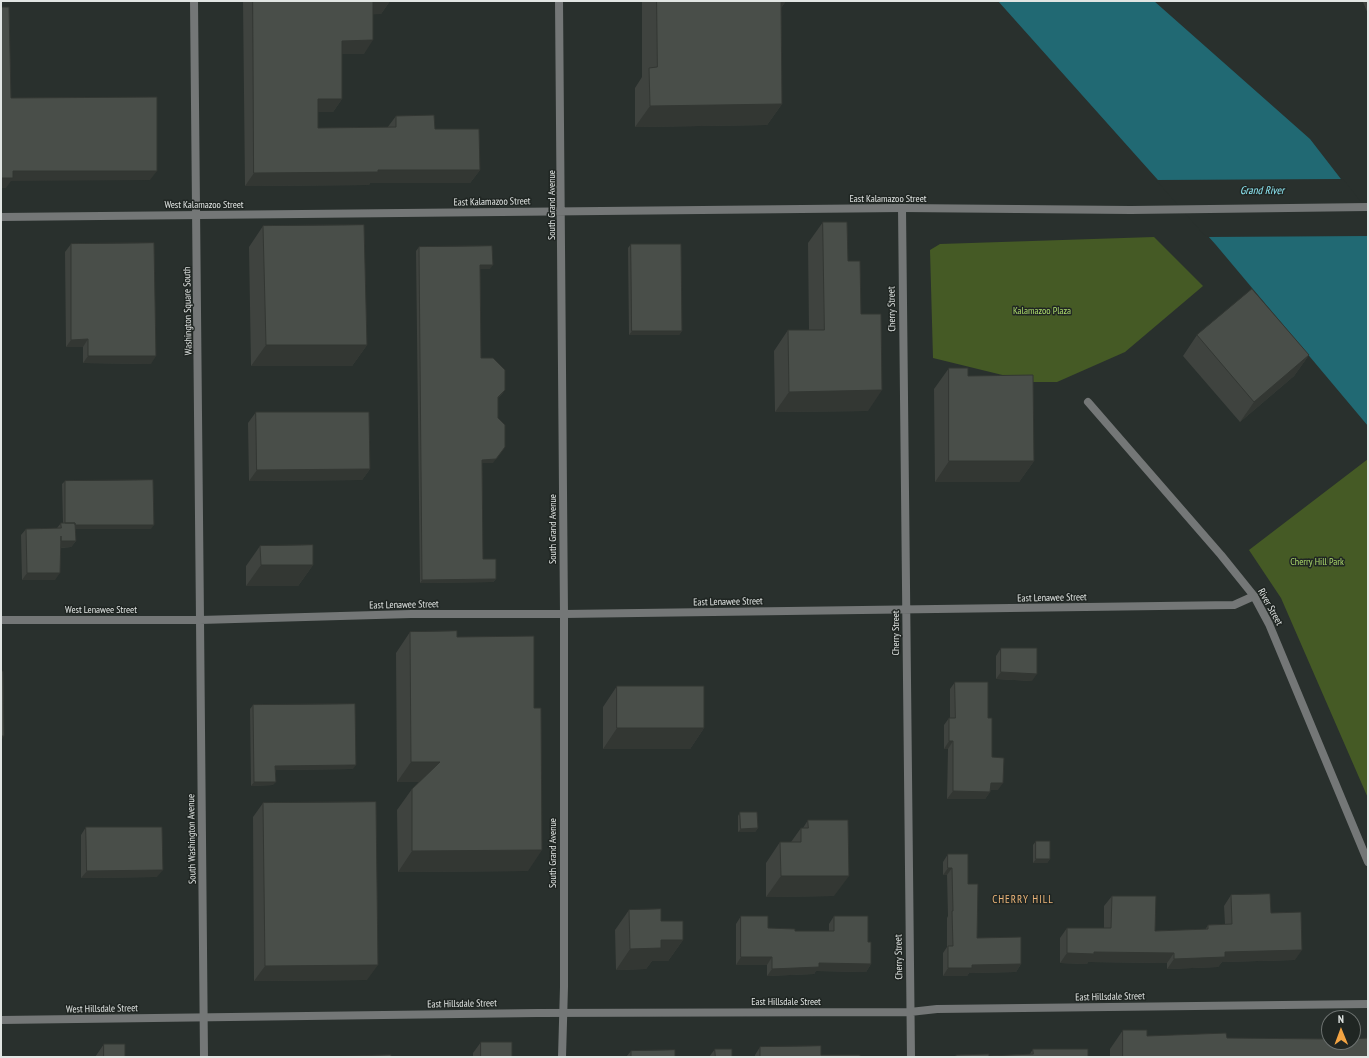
<!DOCTYPE html>
<html>
<head>
<meta charset="utf-8">
<style>
	body { margin:0 }
	#map { position:relative; width:1369px; height:1058px; overflow:hidden; background:#29302d; font-family:"PT Sans Narrow",sans-serif }
	canvas { display:block }
	.frame { position:absolute; inset:0; border:2px solid #e1e5e3; pointer-events:none }
	.north { position:absolute; left:1321px; top:1010px; width:40px; height:40px; box-sizing:border-box; background:#202623; border:1px solid #6d7270; border-radius:50%; rotate:359deg; font-size:11px; font-weight:700; line-height:16px; text-align:center; color:#e1e5e3 }
	.north::after { content:''; display:block; margin:auto; width:14px; height:18px; background:#f3a443; clip-path:polygon(50% 0,100% 100%,50% 72%,0 100%) }
</style>
</head>
<body>
<div id="map">
<canvas width="1369" height="1058"></canvas>
<div class="frame"></div>
<div class="north">N</div>
</div>
<script>
const ctx = document.querySelector('canvas').getContext('2d');
ctx.lineJoin = 'round';
function fillPath(path, color) { ctx.fillStyle = color; ctx.fill(path, 'evenodd'); }
function stroke(path, color, width, dash) { ctx.strokeStyle = color; ctx.lineWidth = width; ctx.lineCap = dash ? 'butt' : 'round'; ctx.setLineDash(dash || []); ctx.stroke(path); }
function label(font, color, halo, rows, align = 'center') {
  ctx.font = font + ' "PT Sans Narrow",sans-serif'; ctx.lineWidth = 3; ctx.setLineDash([]); ctx.textBaseline = 'middle'; ctx.strokeStyle = halo; ctx.fillStyle = color; for (const [text, x, y, turn = 0] of rows) {
    ctx.save(); ctx.translate(x, y); ctx.rotate((+turn || 0) * Math.PI / 180); ctx.textAlign = isNaN(turn) ? turn : align; if (halo) ctx.strokeText(text, 0, 0); ctx.fillText(text, 0, 0); ctx.restore();
  }
}
fillPath(new Path2D(`
	M 1154,237 L 1203,286 L 1125,352 L 1057,382 L 1031,382 L 933,358 L 930,250 L 940,244 Z
	M 1368,459 L 1368,798 L 1281,598 L 1249,550 Z`), '#455a25');
fillPath(new Path2D(`
	M 998,1 L 1154,1 L 1310,139 L 1368,214 L 1368,426 L 1216,245 Z`), '#216973');
fillPath(new Path2D(`
	M 1343,179 L 1368,211 L 1368,236 L 1206,237 L 1156,180 Z`), '#29302d');
stroke(new Path2D(`
	M 194,1 L 200,620
	M 902,208 L 911,1057
	M 1088,402 L 1221,555 L 1254,596 L 1269,624 L 1368,862
	M 564,614 L 1234,605 L 1254,596
	M 1,1020 L 537,1013 L 910,1012 L 937,1009 L 1368,1004`), '#747777', 8);
stroke(new Path2D(`
	M 559,1 L 564,614 L 564,987 L 562,1057
	M 1,217 L 902,208 L 1131,210 L 1368,207
	M 1,620 L 200,620 L 411,614 L 564,614
	M 200,620 L 204,1057`), '#747777', 8);
fillPath(new Path2D(`
	M 243,1 L 390,1 L 381,14 L 373,14 L 364,54 L 342,54 L 342,99 L 333,112 L 318,112 L 318,128 L 387,128 L 396,116 L 435,129 L 480,170 L 470,183 L 370,183 L 369,185 L 245,186 Z
	M 642,1 L 786,1 L 781,8 L 782,104 L 767,125 L 635,127 L 635,88 L 642,77 Z
	M 1363,1 L 1368,1 L 1368,14 L 1363,2 Z
	M 823,222 L 848,261 L 861,314 L 868,411 L 775,412 L 774,351 L 788,330 L 809,330 L 808,243 Z
	M 263,226 L 367,345 L 352,366 L 251,366 L 249,247 Z
	M 71,244 L 151,364 L 83,363 L 83,347 L 66,347 L 65,252 Z
	M 631,244 L 682,331 L 679,335 L 629,335 L 628,248 Z
	M 419,247 L 490,269 L 480,269 L 481,358 L 505,390 L 502,394 L 498,398 L 493,463 L 482,463 L 483,559 L 496,579 L 493,582 L 420,583 L 416,251 Z
	M 1197,335 L 1309,355 L 1294,376 L 1240,422 L 1183,356 Z
	M 949,368 L 968,376 L 1034,461 L 1019,482 L 935,482 L 934,389 Z
	M 256,412 L 370,469 L 362,480 L 249,481 L 248,423 Z
	M 65,481 L 151,529 L 75,529 L 76,541 L 71,547 L 61,548 L 55,580 L 22,580 L 21,535 L 26,529 L 57,528 L 61,523 L 63,523 L 62,484 Z
	M 260,546 L 313,565 L 298,586 L 246,586 L 246,566 Z
	M 410,632 L 457,637 L 528,871 L 398,872 L 397,810 L 412,789 L 419,782 L 397,782 L 396,653 Z
	M 1001,648 L 1032,681 L 996,679 L 996,656 Z
	M 955,682 L 988,718 L 992,757 L 998,790 L 990,790 L 990,792 L 985,799 L 947,799 L 948,749 L 944,749 L 944,725 L 949,718 L 950,718 L 950,689 Z
	M 617,686 L 704,728 L 690,749 L 603,749 L 603,707 Z
	M 253,705 L 353,769 L 276,770 L 273,785 L 251,786 L 250,709 Z
	M 263,803 L 367,980 L 254,981 L 253,817 Z
	M 740,812 L 758,828 L 755,832 L 738,832 L 738,816 Z
	M 808,820 L 834,896 L 766,897 L 766,863 L 780,842 L 791,842 L 801,828 L 803,828 Z
	M 86,827 L 157,877 L 81,878 L 81,835 Z
	M 1036,841 L 1050,859 L 1047,863 L 1033,863 L 1033,845 Z
	M 948,854 L 968,884 L 977,938 L 1021,964 L 1016,972 L 969,973 L 967,976 L 943,976 L 943,953 L 947,947 L 947,918 L 948,916 L 947,875 L 943,875 L 943,862 Z
	M 1231,895 L 1271,913 L 1295,960 L 1222,962 L 1218,967 L 1167,969 L 1167,963 L 1088,962 L 1087,964 L 1060,963 L 1060,938 L 1067,928 L 1104,928 L 1104,906 L 1112,896 L 1155,931 L 1205,930 L 1208,925 L 1225,924 L 1224,906 Z
	M 629,910 L 661,921 L 683,940 L 668,961 L 652,961 L 646,969 L 616,970 L 615,930 Z
	M 741,916 L 768,928 L 795,931 L 829,931 L 829,924 L 834,916 L 868,942 L 871,964 L 866,972 L 816,971 L 814,974 L 767,976 L 767,965 L 736,965 L 736,924 Z
	M 1123,1030 L 1147,1036 L 1227,1038 L 1329,1039 L 1368,1057 L 1110,1057 L 1110,1049 Z
	M 481,1042 L 512,1057 L 473,1057 L 473,1053 Z
	M 104,1044 L 125,1057 L 95,1057 Z
	M 760,1047 L 821,1055 L 860,1057 L 755,1057 L 755,1055 Z
	M 715,1049 L 732,1057 L 709,1057 Z
	M 1033,1049 L 1088,1057 L 955,1057 L 956,1055 L 989,1056 L 1030,1054 Z
	M 631,1051 L 675,1057 L 626,1057 Z`), '#3f433f');
fillPath(new Path2D(`
	M 373,1 L 390,1 L 381,14 L 363,15 Z
	M 778,1 L 786,1 L 774,18 Z
	M 373,40 L 364,54 L 332,54 L 342,41 Z
	M 318,99 L 342,99 L 333,112 L 308,112 Z
	M 782,104 L 767,125 L 635,127 L 650,106 Z
	M 378,170 L 480,170 L 470,183 L 370,183 L 369,185 L 245,186 L 254,173 Z
	M 13,171 L 157,171 L 150,180 L 11,181 L 6,188 L 1,188 L 1,178 Z
	M 480,265 L 493,265 L 490,269 L 478,269 Z
	M 632,331 L 682,331 L 679,335 L 629,335 Z
	M 88,339 L 83,347 L 66,347 L 71,340 Z
	M 266,345 L 367,345 L 352,366 L 251,366 Z
	M 1309,355 L 1294,376 L 1240,422 L 1254,402 Z
	M 88,356 L 156,356 L 151,364 L 83,363 Z
	M 505,390 L 502,394 L 495,401 L 498,397 Z
	M 882,390 L 868,411 L 775,412 L 789,392 Z
	M 505,447 L 493,463 L 480,463 L 482,460 Z
	M 949,461 L 1034,461 L 1019,482 L 935,482 Z
	M 370,469 L 362,480 L 249,481 L 257,470 Z
	M 65,525 L 154,525 L 151,529 L 63,529 Z
	M 61,541 L 76,541 L 71,547 L 56,548 Z
	M 261,565 L 313,565 L 298,586 L 246,586 Z
	M 27,573 L 60,573 L 55,580 L 22,580 Z
	M 496,579 L 493,582 L 420,583 L 422,580 Z
	M 1001,672 L 1037,674 L 1032,681 L 996,679 Z
	M 617,728 L 704,728 L 690,749 L 603,749 Z
	M 1,736 L 4,736 L 1,741 Z
	M 949,741 L 953,741 L 948,749 L 944,749 Z
	M 411,762 L 440,762 L 426,782 L 397,782 Z
	M 356,765 L 353,769 L 273,770 L 275,766 Z
	M 254,782 L 276,782 L 273,785 L 251,786 Z
	M 991,783 L 1003,783 L 998,790 L 985,790 Z
	M 953,791 L 990,792 L 985,799 L 947,799 Z
	M 758,828 L 755,832 L 738,832 L 741,829 Z
	M 542,850 L 528,871 L 398,872 L 412,851 Z
	M 1036,859 L 1050,859 L 1047,863 L 1033,863 Z
	M 948,868 L 952,868 L 947,875 L 943,875 Z
	M 163,870 L 157,877 L 81,878 L 87,871 Z
	M 781,876 L 849,876 L 834,896 L 766,897 Z
	M 661,940 L 683,940 L 668,961 L 652,961 L 646,969 L 616,970 L 630,949 Z
	M 1302,950 L 1295,960 L 1222,962 L 1218,967 L 1167,969 L 1174,959 L 1225,952 Z
	M 1094,952 L 1174,953 L 1167,963 L 1088,962 L 1087,964 L 1060,963 L 1067,953 Z
	M 741,957 L 772,957 L 767,965 L 736,965 Z
	M 819,963 L 871,964 L 866,972 L 816,971 L 814,974 L 767,976 L 772,969 Z
	M 1021,964 L 1016,972 L 969,973 L 967,976 L 943,976 L 948,968 L 972,965 Z
	M 378,965 L 367,980 L 254,981 L 265,966 Z`), '#333733');
const building = new Path2D(`
	M 253,1 L 389,1 L 373,1 L 373,40 L 342,41 L 342,99 L 318,99 L 318,128 L 396,127 L 396,116 L 434,115 L 435,129 L 479,129 L 480,170 L 378,170 L 378,172 L 254,173 Z
	M 657,1 L 781,1 L 782,104 L 650,106 L 649,68 L 657,67 Z
	M 1,7 L 9,7 L 11,98 L 157,97 L 157,171 L 13,171 L 13,178 L 1,178 Z
	M 823,222 L 847,222 L 848,261 L 860,261 L 861,314 L 881,314 L 882,390 L 789,392 L 788,330 L 824,330 Z
	M 364,225 L 367,345 L 266,345 L 263,226 Z
	M 154,243 L 156,356 L 88,356 L 88,339 L 71,340 L 71,244 Z
	M 631,244 L 681,244 L 682,331 L 632,331 Z
	M 492,246 L 493,265 L 480,265 L 481,358 L 493,358 L 505,370 L 505,390 L 498,397 L 498,418 L 505,425 L 505,447 L 496,459 L 482,460 L 483,559 L 496,559 L 496,579 L 422,580 L 419,247 Z
	M 1252,289 L 1309,355 L 1254,402 L 1197,335 Z
	M 949,368 L 968,368 L 968,376 L 1033,375 L 1034,461 L 949,461 Z
	M 256,412 L 369,412 L 370,469 L 257,470 Z
	M 153,480 L 154,525 L 75,525 L 75,523 L 65,523 L 65,481 Z
	M 61,523 L 75,523 L 76,541 L 61,541 L 61,536 L 60,573 L 27,573 L 26,529 L 61,528 Z
	M 313,545 L 313,565 L 261,565 L 260,546 Z
	M 457,631 L 457,637 L 534,636 L 534,708 L 541,708 L 542,850 L 412,851 L 412,789 L 440,762 L 411,762 L 410,632 Z
	M 1001,648 L 1037,648 L 1037,674 L 1001,672 Z
	M 1,671 L 3,671 L 4,736 L 1,736 Z
	M 955,682 L 988,682 L 988,718 L 992,718 L 992,757 L 1004,758 L 1003,783 L 991,783 L 990,792 L 953,791 L 953,741 L 949,741 L 949,718 L 955,718 Z
	M 617,686 L 704,686 L 704,728 L 617,728 Z
	M 355,704 L 356,765 L 275,766 L 276,782 L 254,782 L 253,705 Z
	M 376,802 L 378,965 L 265,966 L 263,803 Z
	M 740,812 L 757,812 L 758,828 L 741,829 Z
	M 808,820 L 848,820 L 849,876 L 781,876 L 780,842 L 801,842 L 801,828 L 808,828 Z
	M 86,827 L 162,827 L 163,870 L 87,871 Z
	M 1036,841 L 1050,841 L 1050,859 L 1036,859 Z
	M 948,854 L 968,854 L 968,884 L 978,884 L 977,938 L 1021,937 L 1021,964 L 972,965 L 972,968 L 948,968 L 948,946 L 953,946 L 952,911 L 953,911 L 952,868 L 948,868 Z
	M 1270,894 L 1271,913 L 1301,912 L 1302,950 L 1225,952 L 1225,957 L 1174,959 L 1174,953 L 1094,952 L 1094,954 L 1067,953 L 1067,928 L 1111,928 L 1112,896 L 1156,896 L 1155,931 L 1208,929 L 1208,925 L 1232,924 L 1231,895 Z
	M 661,909 L 661,921 L 683,921 L 683,940 L 661,940 L 661,948 L 630,949 L 629,910 Z
	M 741,916 L 768,916 L 768,928 L 795,929 L 795,931 L 834,931 L 834,916 L 868,916 L 868,942 L 871,942 L 871,964 L 819,963 L 819,967 L 772,969 L 772,957 L 741,957 Z
	M 1123,1030 L 1147,1030 L 1147,1036 L 1226,1033 L 1227,1038 L 1329,1039 L 1329,1042 L 1353,1042 L 1353,1039 L 1368,1038 L 1368,1057 L 1123,1057 Z
	M 481,1042 L 512,1042 L 512,1057 L 481,1057 Z
	M 104,1044 L 125,1044 L 125,1057 L 104,1057 Z
	M 821,1046 L 821,1055 L 860,1055 L 860,1057 L 760,1057 L 760,1047 Z
	M 715,1049 L 732,1049 L 732,1057 L 688,1057 L 715,1057 Z
	M 1033,1049 L 1088,1049 L 1088,1057 L 956,1057 L 956,1055 L 989,1054 L 989,1056 L 1033,1054 Z
	M 675,1050 L 675,1057 L 631,1057 L 631,1051 Z
	M 391,1055 L 391,1057 L 325,1057 Z`);
fillPath(building, '#494e49');
stroke(building, '#333733', 1);
label('10px', '#e1e5e3', '#202623', [
	["East Kalamazoo Street",888,199],
	["East Kalamazoo Street",492,202,-1],
	["West Kalamazoo Street",204,205],
	["South Grand Avenue",552,205,-90],
	["Cherry Street",892,309,-91],
	["Washington Square South",188,311,-91],
	["South Grand Avenue",553,529,-90],
	["East Lenawee Street",1052,598,-1],
	["East Lenawee Street",728,602,-1],
	["East Lenawee Street",404,605,-1],
	["River Street",1270,607,61],
	["West Lenawee Street",101,610],
	["Cherry Street",896,633,-90],
	["South Washington Avenue",192,839,-91],
	["South Grand Avenue",553,853,-90],
	["Cherry Street",899,957,-91],
	["East Hillsdale Street",1110,997,-1],
	["East Hillsdale Street",786,1002],
	["East Hillsdale Street",462,1004,-1],
	["West Hillsdale Street",102,1009,-1]
]);
label('10px', '#addb6c', '#202623', [
	["Kalamazoo Plaza",1042,311],
	["Cherry Hill Park",1317,562]
]);
label('italic 11px', '#8feaf7', '#202623', [
	["Grand River",1262,191]
]);
ctx.letterSpacing = '1px';
label('11px', '#ebb478', '#202623', [
	["CHERRY HILL",1023,900]
]);
ctx.letterSpacing = '0px';
</script>
</body>
</html>
